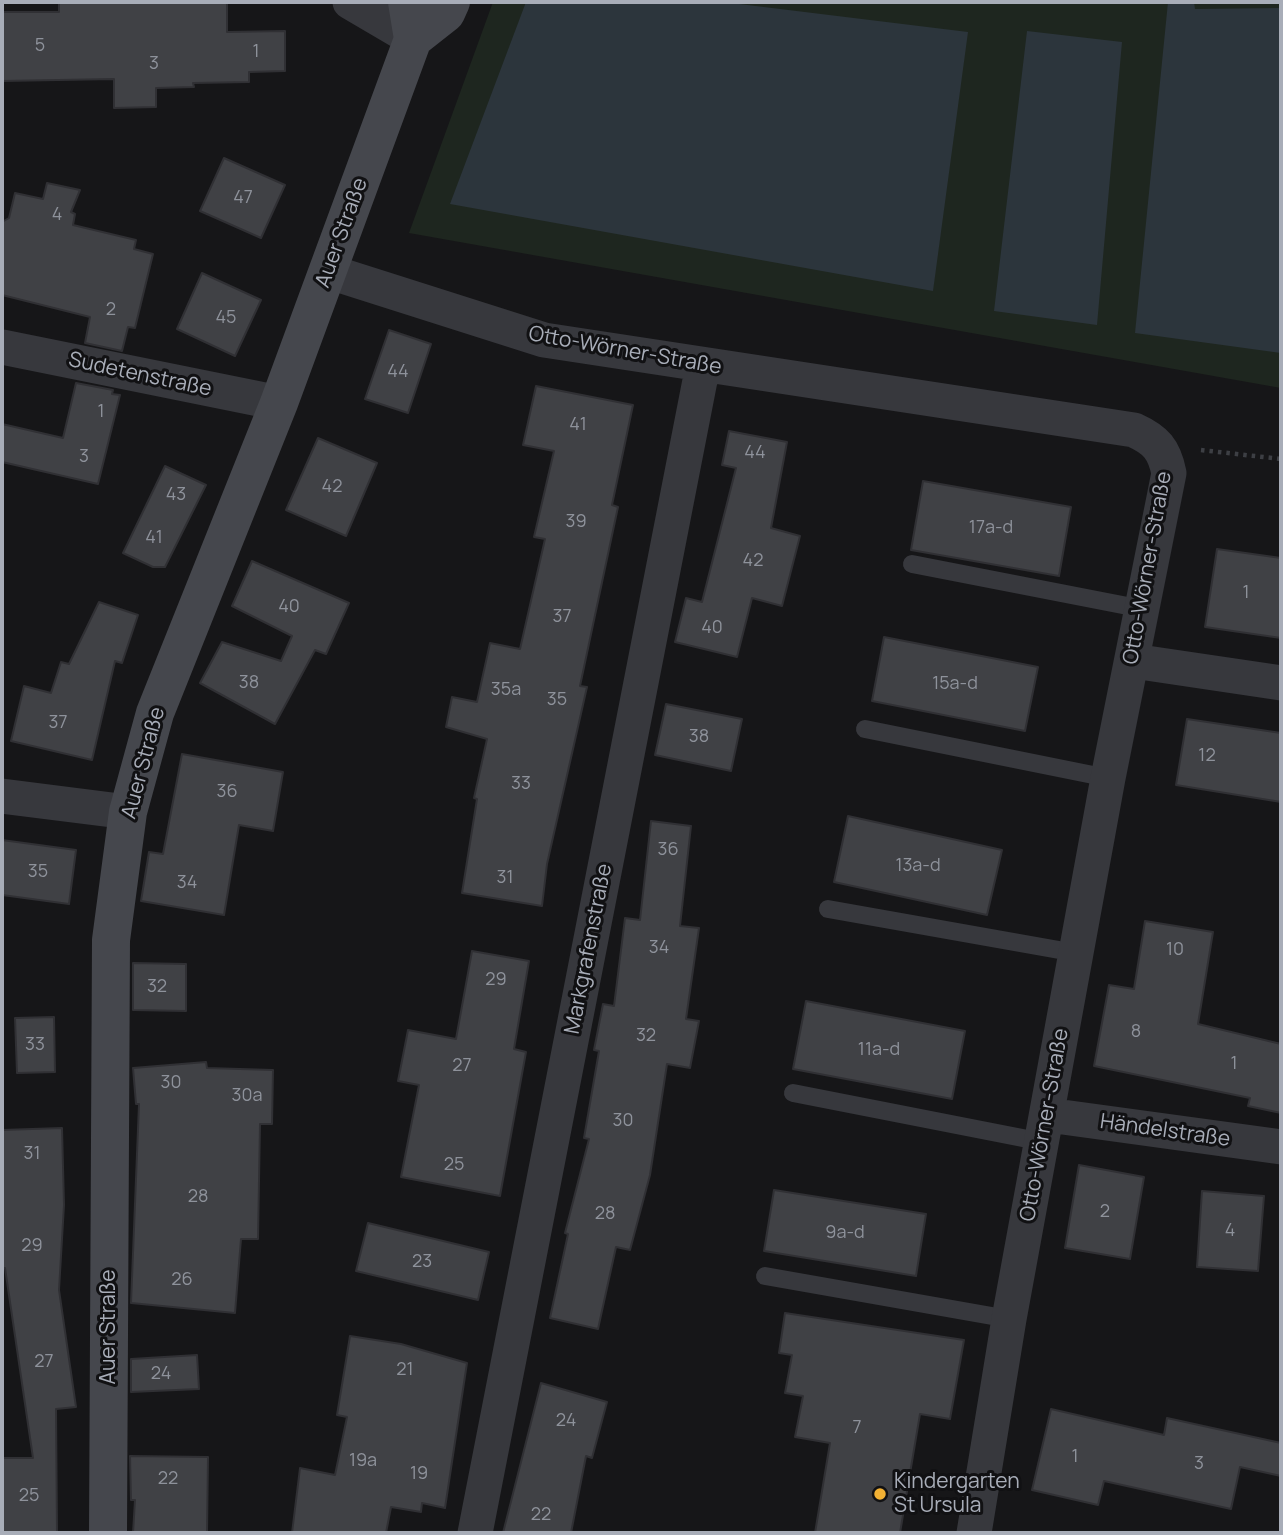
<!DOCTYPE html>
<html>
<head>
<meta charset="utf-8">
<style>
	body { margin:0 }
	#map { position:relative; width:1283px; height:1535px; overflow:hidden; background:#161618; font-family:Manrope,sans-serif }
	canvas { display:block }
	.frame { position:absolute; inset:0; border:4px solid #a8adb8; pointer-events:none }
</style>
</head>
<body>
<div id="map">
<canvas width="1283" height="1535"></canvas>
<div class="frame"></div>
</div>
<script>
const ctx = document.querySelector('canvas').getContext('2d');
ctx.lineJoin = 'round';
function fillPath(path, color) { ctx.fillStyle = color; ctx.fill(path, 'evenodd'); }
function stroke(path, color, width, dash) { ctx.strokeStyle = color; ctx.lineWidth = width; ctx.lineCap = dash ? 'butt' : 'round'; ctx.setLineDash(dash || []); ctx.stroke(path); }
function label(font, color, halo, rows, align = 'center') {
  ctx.font = font + ' Manrope,sans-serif'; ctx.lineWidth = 6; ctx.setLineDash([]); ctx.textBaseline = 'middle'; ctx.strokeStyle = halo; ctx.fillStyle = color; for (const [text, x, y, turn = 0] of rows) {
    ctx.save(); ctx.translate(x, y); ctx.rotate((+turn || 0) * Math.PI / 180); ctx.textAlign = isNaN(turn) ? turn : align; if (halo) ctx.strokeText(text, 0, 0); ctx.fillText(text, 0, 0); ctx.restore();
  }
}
fillPath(new Path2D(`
	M 493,2 L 1281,2 L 1281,388 L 409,233 Z`), '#1e261f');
fillPath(new Path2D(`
	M 526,2 L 723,2 L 968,32 L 933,291 L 450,204 Z
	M 1168,2 L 1194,2 L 1195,9 L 1281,8 L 1281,353 L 1135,333 Z
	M 1027,31 L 1122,42 L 1097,325 L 994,311 Z`), '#2c353c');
const building = new Path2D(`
	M 59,2 L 227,2 L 227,32 L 285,31 L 285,71 L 249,72 L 249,82 L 193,83 L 194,87 L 156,88 L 156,107 L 114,108 L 114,79 L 2,81 L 2,12 L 59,12 Z
	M 224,158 L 285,185 L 261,238 L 200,211 Z
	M 47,183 L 80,190 L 71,212 L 75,214 L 73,225 L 136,240 L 134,249 L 153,254 L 135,328 L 128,327 L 122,351 L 85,343 L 90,317 L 2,295 L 2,222 L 9,218 L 15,193 L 43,199 Z
	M 202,273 L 261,300 L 235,356 L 177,329 Z
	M 389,330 L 431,344 L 408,413 L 365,399 Z
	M 76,383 L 113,390 L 112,394 L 120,395 L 98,484 L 2,462 L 2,424 L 63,438 Z
	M 536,386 L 633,405 L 612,505 L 618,507 L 580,686 L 587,687 L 547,864 L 542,906 L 462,893 L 477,799 L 474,798 L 487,739 L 446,727 L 452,697 L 477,702 L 490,643 L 520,649 L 545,539 L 534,537 L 554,451 L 523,445 Z
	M 729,431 L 787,442 L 771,528 L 800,536 L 782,606 L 752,598 L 737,657 L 675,642 L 686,598 L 702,602 L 736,468 L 722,465 Z
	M 318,438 L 377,463 L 346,536 L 286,510 Z
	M 165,466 L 206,485 L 165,567 L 153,567 L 123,553 Z
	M 923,481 L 1071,507 L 1059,576 L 911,550 Z
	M 1217,549 L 1281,558 L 1281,638 L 1205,627 Z
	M 252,561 L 349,603 L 326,654 L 315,650 L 275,724 L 200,683 L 222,642 L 281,661 L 292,636 L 232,606 Z
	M 99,602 L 138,615 L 122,663 L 115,661 L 92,760 L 11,741 L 24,686 L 51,693 L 61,662 L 69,664 Z
	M 884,637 L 1038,667 L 1025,731 L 872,701 Z
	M 666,704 L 742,719 L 731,771 L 655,755 Z
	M 1187,719 L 1281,733 L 1281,802 L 1176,785 Z
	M 182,754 L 283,772 L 273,831 L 239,825 L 224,915 L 141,901 L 149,852 L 163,854 Z
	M 848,816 L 1002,850 L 987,915 L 834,882 Z
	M 651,821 L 691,826 L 680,926 L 699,928 L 686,1019 L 699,1021 L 690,1068 L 667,1064 L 650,1175 L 630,1250 L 616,1247 L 598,1329 L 550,1318 L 568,1234 L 565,1233 L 589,1139 L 584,1138 L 599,1051 L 594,1050 L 603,1004 L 614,1006 L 625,918 L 640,920 Z
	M 2,840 L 76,850 L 69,904 L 2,895 Z
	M 1145,921 L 1213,932 L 1198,1024 L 1281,1044 L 1281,1113 L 1248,1106 L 1250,1098 L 1094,1066 L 1109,985 L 1134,989 Z
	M 472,951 L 529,961 L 514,1049 L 526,1052 L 500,1196 L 401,1177 L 419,1085 L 398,1081 L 408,1030 L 456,1039 Z
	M 133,963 L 186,964 L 186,1011 L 133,1010 Z
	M 806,1001 L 965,1031 L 952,1099 L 793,1069 Z
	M 54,1017 L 55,1072 L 17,1073 L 15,1018 Z
	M 206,1062 L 207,1068 L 273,1070 L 272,1124 L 260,1124 L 258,1239 L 241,1239 L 235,1313 L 131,1303 L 139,1104 L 136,1104 L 133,1068 Z
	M 62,1128 L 64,1205 L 59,1290 L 76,1407 L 56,1409 L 57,1533 L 2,1533 L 2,1458 L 33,1458 L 5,1268 L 2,1268 L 2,1130 Z
	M 1079,1165 L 1144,1177 L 1130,1259 L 1065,1248 Z
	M 774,1190 L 926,1214 L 916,1276 L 764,1251 Z
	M 1202,1191 L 1264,1196 L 1258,1271 L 1197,1267 Z
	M 368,1223 L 489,1252 L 478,1300 L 356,1271 Z
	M 785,1313 L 964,1340 L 950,1419 L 920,1414 L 900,1533 L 815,1533 L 830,1443 L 795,1437 L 803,1396 L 785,1393 L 792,1355 L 779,1353 Z
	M 350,1336 L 401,1344 L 467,1363 L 445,1508 L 422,1503 L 421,1512 L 391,1507 L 386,1533 L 292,1533 L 300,1468 L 335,1475 L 347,1417 L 337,1415 Z
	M 197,1355 L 199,1389 L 131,1392 L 131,1359 Z
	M 541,1383 L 607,1402 L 592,1458 L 586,1456 L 571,1533 L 503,1533 Z
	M 1051,1409 L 1164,1435 L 1167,1418 L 1281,1443 L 1281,1476 L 1240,1467 L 1231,1509 L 1104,1481 L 1098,1505 L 1032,1490 Z
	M 130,1456 L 208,1457 L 207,1533 L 133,1533 L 135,1500 L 131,1500 Z`);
fillPath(building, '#404145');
stroke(building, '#303034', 2);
stroke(new Path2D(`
	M 1201,450 L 1281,459`), '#3d3f44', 4.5, [3.5, 5]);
stroke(new Path2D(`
	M 912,564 L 1143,609
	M 865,729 L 1108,778
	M 828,909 L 1076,953
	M 793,1093 L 1043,1142
	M 765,1276 L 1009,1319`), '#37383d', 18);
stroke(new Path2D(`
	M 350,2 L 413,39
	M 327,271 L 544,340 L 1134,430 C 1156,440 1164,449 1169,473 L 1108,778 L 1009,1319 L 974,1533
	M 2,347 L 279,403
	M 1133,661 L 1281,683
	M 2,796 L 128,812
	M 1048,1115 L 1281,1147
	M 475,1533 L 703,365`), '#37383d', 35);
stroke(new Path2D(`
	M 413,39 L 446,13 L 451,2
	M 108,1533 L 111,940 L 128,812 L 155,713 L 279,403 L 413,39 L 407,2`), '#45474d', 38);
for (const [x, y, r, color] of [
	[880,1494,7,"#f2b134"]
]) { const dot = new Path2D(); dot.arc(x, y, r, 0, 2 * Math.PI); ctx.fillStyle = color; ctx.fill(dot); stroke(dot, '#111113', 2.5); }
label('18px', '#8e929b', null, [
	["5",40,46],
	["1",256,52],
	["3",154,64],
	["47",243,198],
	["4",57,215],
	["2",111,310],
	["45",226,318],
	["44",398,372],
	["1",101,412],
	["41",578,425],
	["44",755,453],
	["3",84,457],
	["42",332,487],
	["43",176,495],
	["39",576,522],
	["17a-d",991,528],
	["41",154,538],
	["42",753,561],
	["1",1246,593],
	["40",289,607],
	["37",562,617],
	["40",712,628],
	["38",249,683],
	["15a-d",955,684],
	["35a",506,690],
	["35",557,700],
	["37",58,723],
	["38",699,737],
	["12",1207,756],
	["33",521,784],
	["36",227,792],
	["36",668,850],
	["13a-d",918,866],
	["35",38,872],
	["31",505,878],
	["34",187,883],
	["34",659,948],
	["10",1175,950],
	["29",496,980],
	["32",157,987],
	["8",1136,1032],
	["32",646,1036],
	["33",35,1045],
	["11a-d",879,1050],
	["1",1234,1064],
	["27",462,1066],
	["30",171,1083],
	["30a",247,1096],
	["30",623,1121],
	["31",32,1154],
	["25",454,1165],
	["28",198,1197],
	["2",1105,1212],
	["28",605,1214],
	["4",1230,1231],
	["9a-d",845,1233],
	["29",32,1246],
	["23",422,1262],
	["26",182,1280],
	["27",44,1362],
	["21",405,1370],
	["24",161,1374],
	["24",566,1421],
	["7",857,1428],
	["1",1075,1457],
	["19a",363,1461],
	["3",1199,1464],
	["19",419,1474],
	["22",168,1479],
	["25",29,1496],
	["22",541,1515]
]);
label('21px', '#a8adb8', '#111113', [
	["Auer Straße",342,233,-70],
	["Otto-Wörner-Straße",625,351,10],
	["Sudetenstraße",140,375,12],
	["Otto-Wörner-Straße",1148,568,-80],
	["Auer Straße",144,763,-75],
	["Markgrafenstraße",589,949,-79],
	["Otto-Wörner-Straße",1045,1125,-80],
	["Händelstraße",1165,1131,8],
	["Auer Straße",109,1327,-90]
]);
label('21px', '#a8adb8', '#111113', [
	["Kindergarten",894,1482],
	["St Ursula",894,1506]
], 'left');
</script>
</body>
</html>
